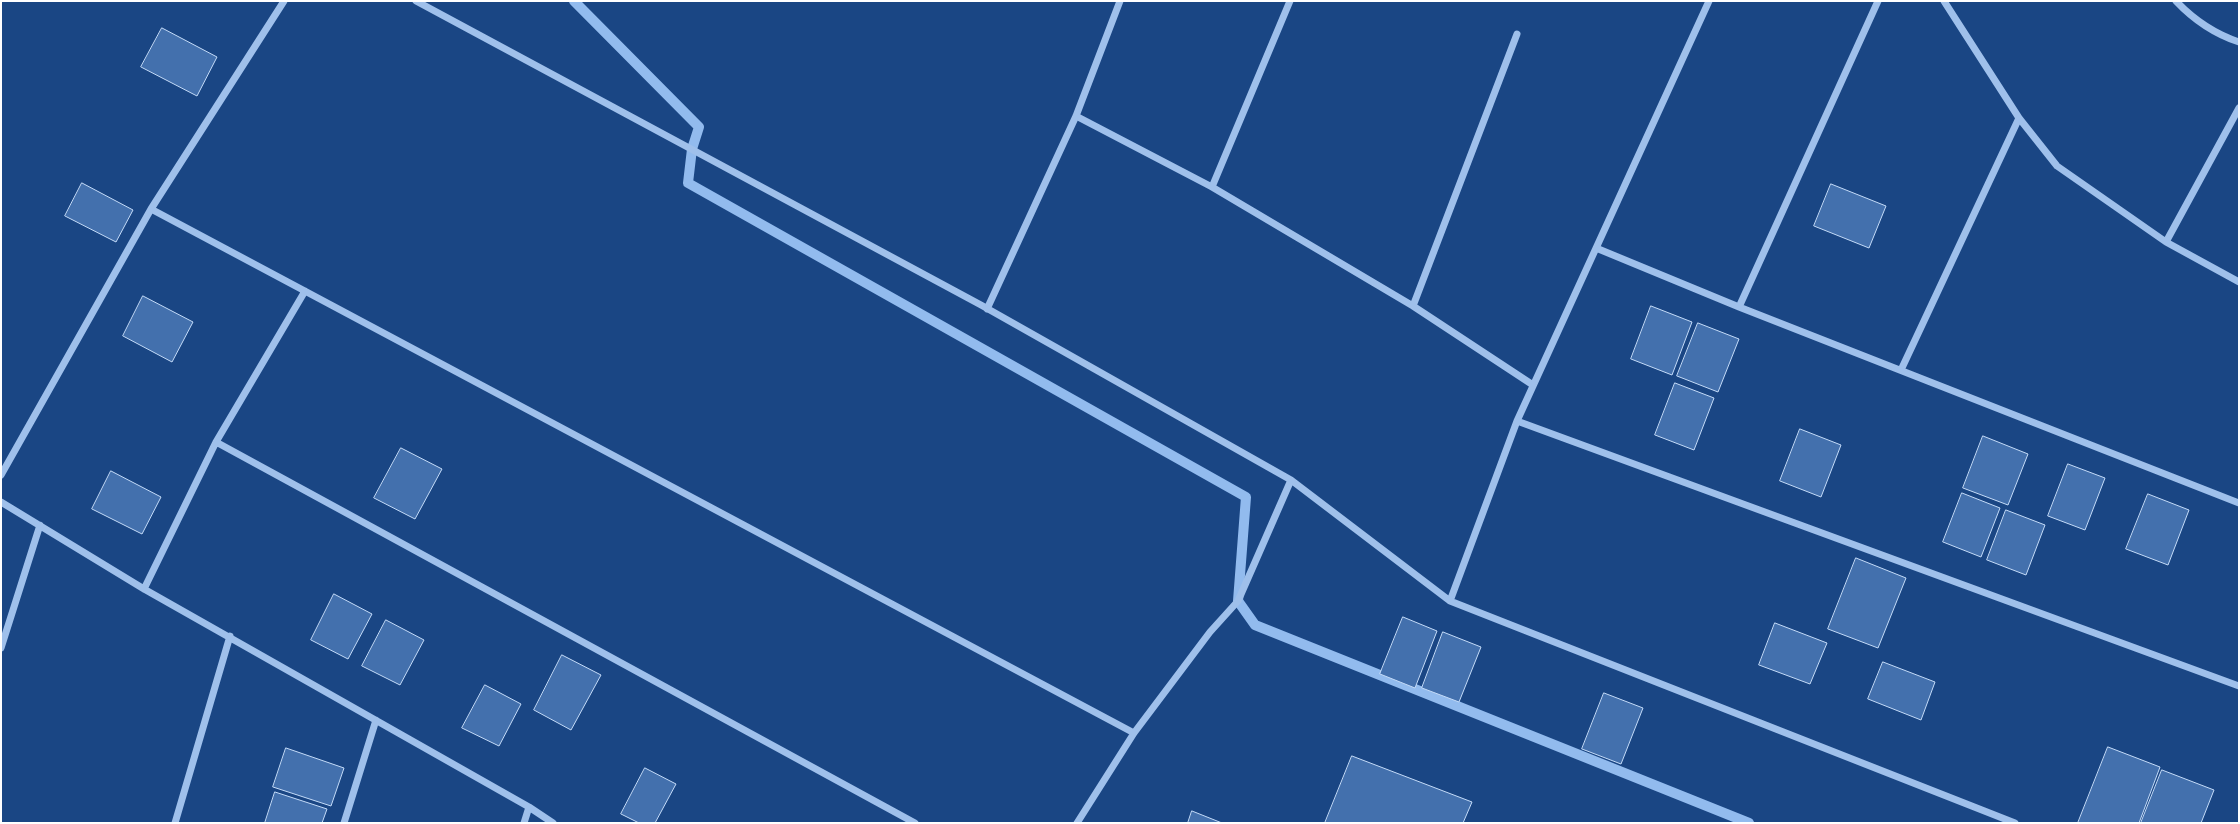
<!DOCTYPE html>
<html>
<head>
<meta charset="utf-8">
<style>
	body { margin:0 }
	#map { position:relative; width:2240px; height:824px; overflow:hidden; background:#1a4684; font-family:"Nunito Sans",sans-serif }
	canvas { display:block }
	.frame { position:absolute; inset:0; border:2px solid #fff; pointer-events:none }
</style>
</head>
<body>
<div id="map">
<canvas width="2240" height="824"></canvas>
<div class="frame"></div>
</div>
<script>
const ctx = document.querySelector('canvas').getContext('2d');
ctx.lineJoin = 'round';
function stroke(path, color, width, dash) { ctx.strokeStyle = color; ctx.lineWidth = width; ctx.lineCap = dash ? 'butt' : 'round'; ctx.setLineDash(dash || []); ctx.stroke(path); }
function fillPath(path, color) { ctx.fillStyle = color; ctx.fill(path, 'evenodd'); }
stroke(new Path2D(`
	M 574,1 L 699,127 L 692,149 L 688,183 L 1246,497 L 1238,601 L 1255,625 L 1749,823`), '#92bbee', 10);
const building = new Path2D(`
	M 162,28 L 217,57 L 197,96 L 141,67 Z
	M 82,183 L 133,210 L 116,242 L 65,216 Z
	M 1831,184 L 1886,206 L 1869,248 L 1814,226 Z
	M 143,296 L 193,322 L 172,362 L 123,336 Z
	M 1651,306 L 1692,322 L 1672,375 L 1631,359 Z
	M 1698,323 L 1739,339 L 1718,392 L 1677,376 Z
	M 1675,383 L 1714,398 L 1694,450 L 1655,435 Z
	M 1800,429 L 1841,445 L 1821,497 L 1780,481 Z
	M 1983,436 L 2028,454 L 2008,505 L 1963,488 Z
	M 401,448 L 442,469 L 415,519 L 374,498 Z
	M 2068,464 L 2105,478 L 2085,530 L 2048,516 Z
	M 111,471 L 161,497 L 142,534 L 92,509 Z
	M 1962,493 L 2000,508 L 1981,557 L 1943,542 Z
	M 2148,494 L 2189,510 L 2168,565 L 2126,549 Z
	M 2006,510 L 2045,525 L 2026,575 L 1987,560 Z
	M 1856,558 L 1906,578 L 1878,648 L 1828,629 Z
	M 334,594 L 372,614 L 348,659 L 311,640 Z
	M 1403,617 L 1437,631 L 1415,688 L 1380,674 Z
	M 386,620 L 424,640 L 400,685 L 362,666 Z
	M 1775,623 L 1827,643 L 1810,684 L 1759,665 Z
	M 1443,632 L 1481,647 L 1459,702 L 1422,688 Z
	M 562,655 L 601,675 L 571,730 L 534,710 Z
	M 1883,662 L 1935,682 L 1921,720 L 1868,699 Z
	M 485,685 L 521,704 L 499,746 L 462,728 Z
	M 1604,693 L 1643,708 L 1621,764 L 1582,749 Z
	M 2108,747 L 2160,767 L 2139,823 L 2078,823 Z
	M 286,748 L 344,768 L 331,806 L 273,787 Z
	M 1352,756 L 1472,802 L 1463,823 L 1325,823 Z
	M 645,768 L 676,784 L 655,823 L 639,823 L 621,814 Z
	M 2162,770 L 2214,790 L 2201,823 L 2141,823 Z
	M 275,792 L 327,809 L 322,823 L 265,823 Z
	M 1192,811 L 1222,823 L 1188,823 Z`);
fillPath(building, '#4370ad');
stroke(building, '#c4dbf8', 1);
stroke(new Path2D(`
	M 416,1 L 981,305 L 1291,480 L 1238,601 L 1210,632 L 1134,733 L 1077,823
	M 1944,1 L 2019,118 L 2057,166 L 2166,242
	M 2176,1 C 2193,19 2215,34 2239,42
	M 2239,108 L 2166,242 L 2239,282
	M 1076,116 L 1212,187 L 1413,306 L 1533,385
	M 1212,187 L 1290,1
	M 151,209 L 1134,733
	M 1596,248 L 1739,307 L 2239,503
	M 1413,306 L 1517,34
	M 1739,307 L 1878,1
	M 987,309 L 1076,116 L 1120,1
	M 1901,370 L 2019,118
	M 1517,421 L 2239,686
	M 216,442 L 915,823
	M 1,475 L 151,209 L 284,1
	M 1291,480 L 1450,601 L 2015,823
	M 1,502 L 144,589 L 529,807 L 553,823
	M 144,589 L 216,442 L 305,291
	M 1450,601 L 1517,421 L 1709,1
	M 1,648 L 40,525
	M 175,823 L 230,636
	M 344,823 L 376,720
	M 524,823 L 529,807`), '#9fc0eb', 7);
</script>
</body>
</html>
